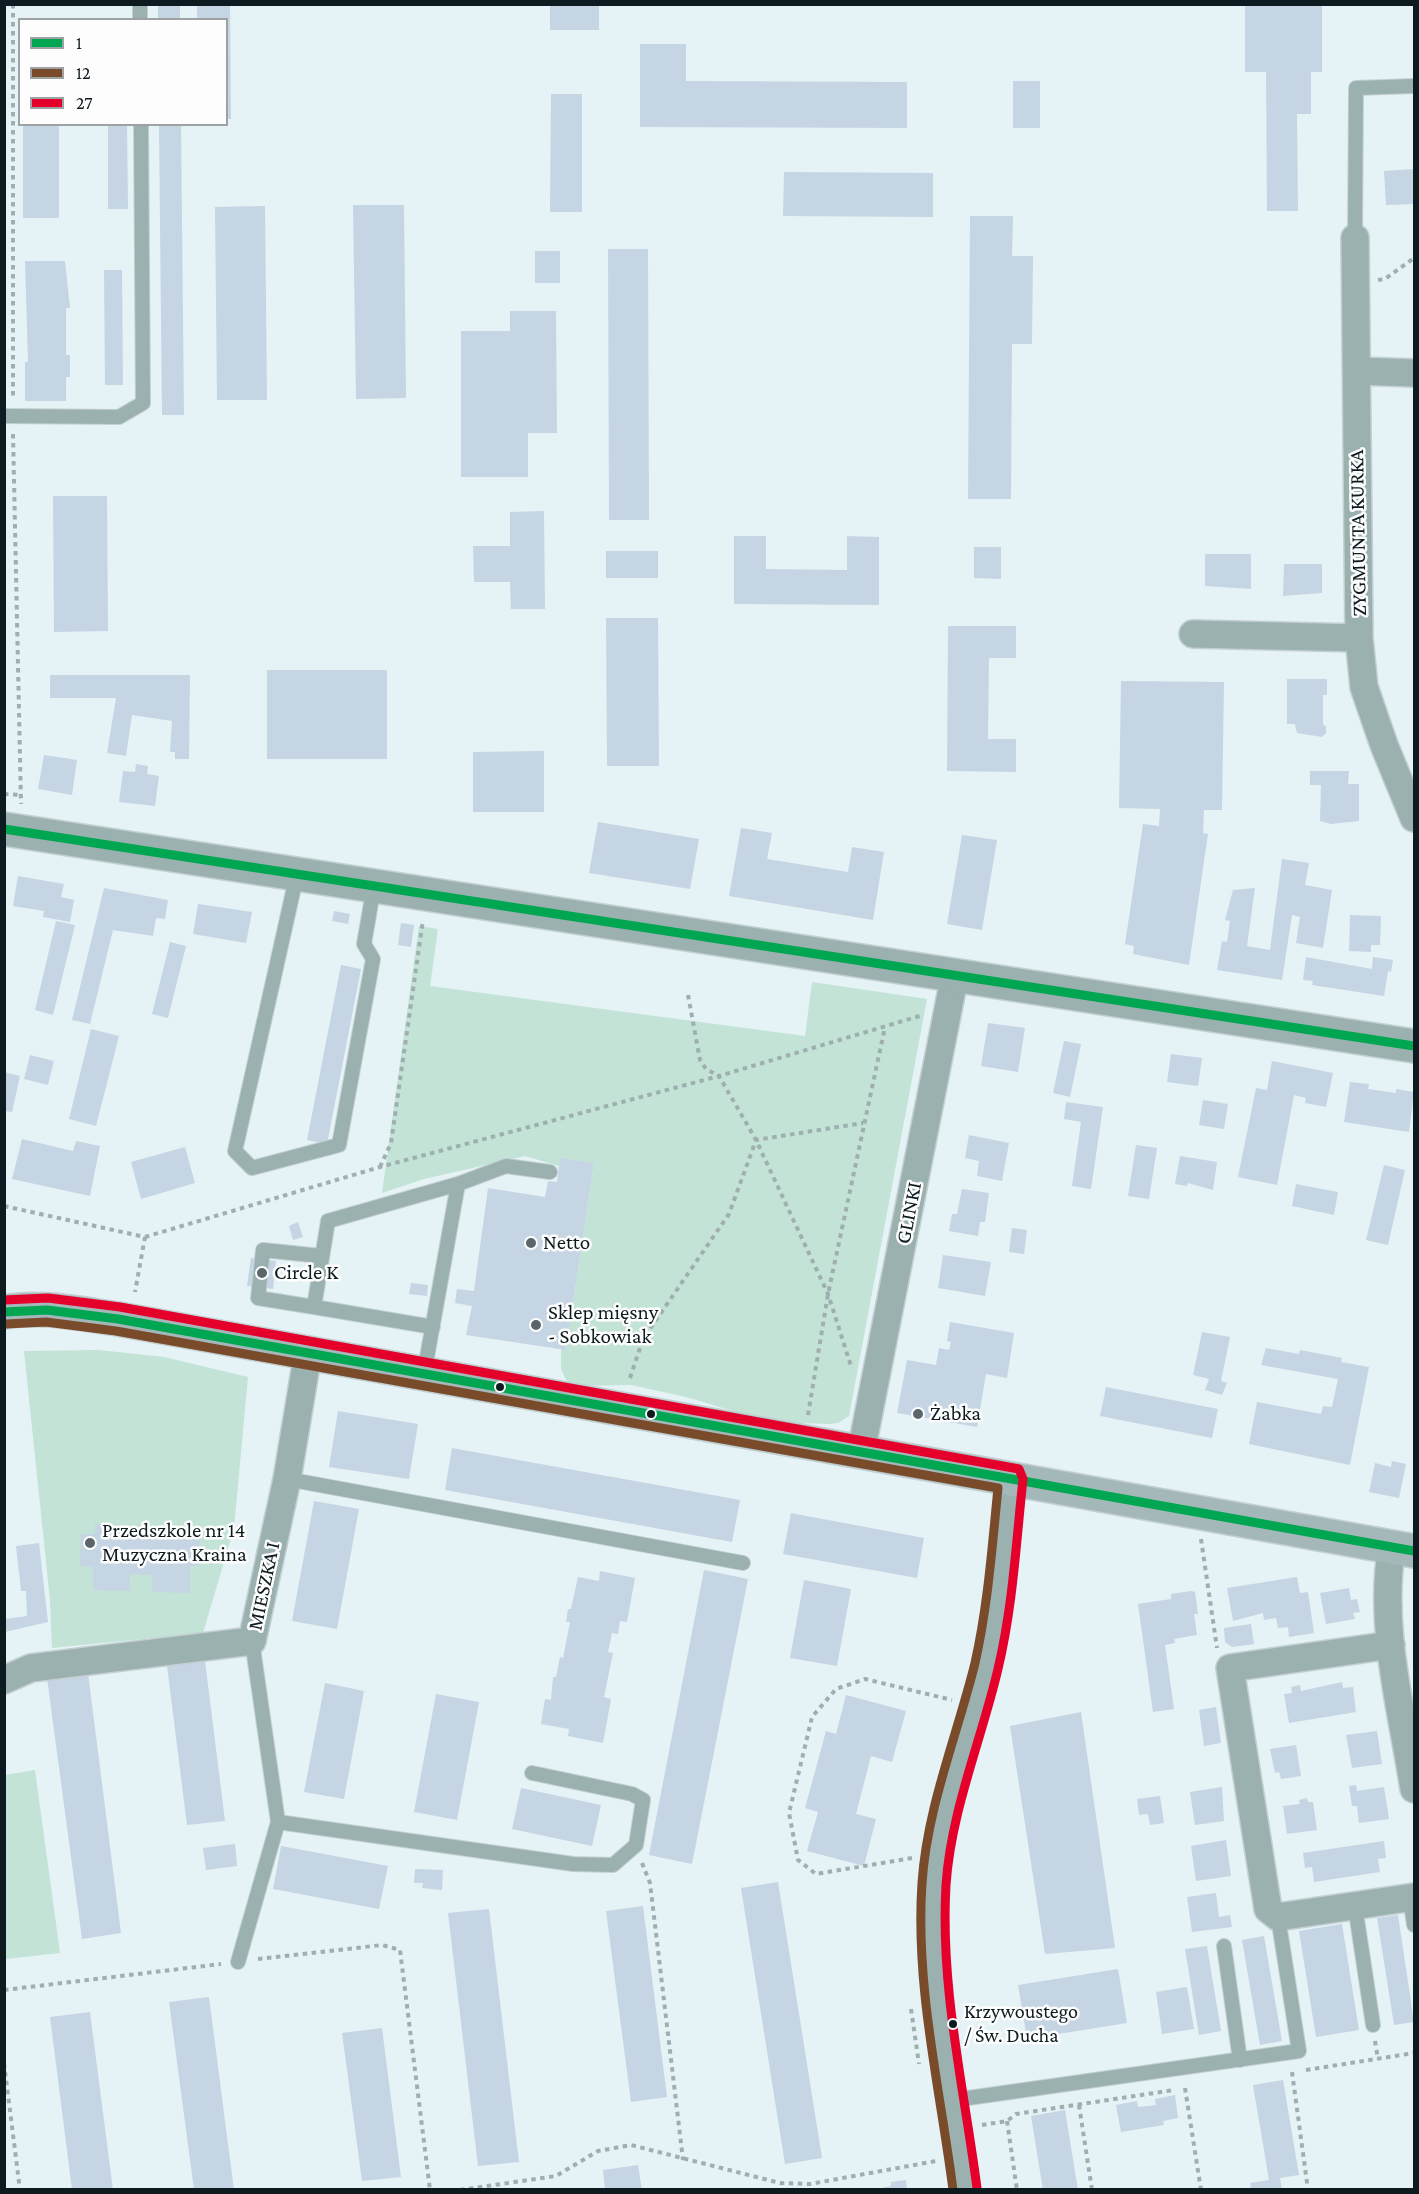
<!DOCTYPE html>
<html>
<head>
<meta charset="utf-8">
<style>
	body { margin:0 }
	#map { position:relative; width:1419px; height:2194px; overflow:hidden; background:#e5f2f6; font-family:"Crimson Pro",serif }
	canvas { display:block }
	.frame { position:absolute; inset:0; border:6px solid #0d1b20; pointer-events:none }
	.legend { position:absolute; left:18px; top:18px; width:210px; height:108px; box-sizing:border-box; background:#fdfdfd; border:2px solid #9da3a5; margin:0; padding:8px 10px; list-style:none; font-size:18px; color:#0d1b20 }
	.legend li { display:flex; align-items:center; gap:12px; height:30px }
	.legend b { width:30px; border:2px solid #9da3a5 }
</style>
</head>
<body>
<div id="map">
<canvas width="1419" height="2194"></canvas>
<div class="frame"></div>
<ul class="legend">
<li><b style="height:8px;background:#00a651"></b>1</li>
<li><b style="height:8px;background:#7a4b2a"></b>12</li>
<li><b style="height:8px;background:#e4002b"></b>27</li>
</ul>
</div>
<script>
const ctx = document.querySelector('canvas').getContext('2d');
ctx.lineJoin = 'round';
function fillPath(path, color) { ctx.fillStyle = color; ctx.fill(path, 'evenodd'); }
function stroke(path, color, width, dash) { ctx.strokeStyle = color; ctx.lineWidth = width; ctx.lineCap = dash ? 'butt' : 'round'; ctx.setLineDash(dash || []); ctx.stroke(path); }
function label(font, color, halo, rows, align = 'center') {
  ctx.font = font + ' "Crimson Pro",serif'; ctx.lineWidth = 5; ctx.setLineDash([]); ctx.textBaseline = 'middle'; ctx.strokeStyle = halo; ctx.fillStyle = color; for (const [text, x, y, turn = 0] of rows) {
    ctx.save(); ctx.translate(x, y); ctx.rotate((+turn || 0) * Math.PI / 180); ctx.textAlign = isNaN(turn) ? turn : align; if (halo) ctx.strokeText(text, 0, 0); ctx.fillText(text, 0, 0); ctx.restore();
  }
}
fillPath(new Path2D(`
	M 419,926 L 438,929 L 430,986 L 805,1036 L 812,982 L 927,999 L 849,1416 L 838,1423 L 830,1424 L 770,1422 L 686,1397 L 631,1385 L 569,1386 L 561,1369 L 561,1349 L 566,1350 L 594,1163 L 559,1166 L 525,1156 L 424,1179 L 382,1193 Z
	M 98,1350 L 164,1357 L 248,1377 L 234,1528 L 203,1633 L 52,1648 L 50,1600 L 24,1351 Z
	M 35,1770 L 60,1953 L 5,1959 L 5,1775 Z`), '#c2e3d5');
fillPath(new Path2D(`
	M 158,4 L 180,4 L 180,20 L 158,20 Z
	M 197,4 L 230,4 L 231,119 L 226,119 L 226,20 L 197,20 Z
	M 550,4 L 599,4 L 599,30 L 550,30 Z
	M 1245,5 L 1322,5 L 1322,72 L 1311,72 L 1311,114 L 1297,114 L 1298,211 L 1267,211 L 1266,72 L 1245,72 Z
	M 640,44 L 686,44 L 686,81 L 907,82 L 907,128 L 640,127 Z
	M 1013,81 L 1040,81 L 1040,128 L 1013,128 Z
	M 551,94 L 582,94 L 582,212 L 550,212 Z
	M 23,124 L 59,124 L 59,218 L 23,218 Z
	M 108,124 L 127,124 L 128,209 L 108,209 Z
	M 159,124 L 181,124 L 184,415 L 162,415 Z
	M 1414,169 L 1414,204 L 1386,205 L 1384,171 Z
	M 784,172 L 933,173 L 933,217 L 783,216 Z
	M 353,205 L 404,205 L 406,398 L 356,399 Z
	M 265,206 L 267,400 L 217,400 L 215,207 Z
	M 970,216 L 1013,216 L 1012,256 L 1033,256 L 1032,344 L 1012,344 L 1011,499 L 968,499 Z
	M 608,249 L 648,249 L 649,520 L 609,520 Z
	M 535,251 L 560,251 L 560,283 L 535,283 Z
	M 25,261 L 65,261 L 70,308 L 66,308 L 66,355 L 70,355 L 70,377 L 66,377 L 66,401 L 25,401 L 25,362 L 28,362 Z
	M 104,270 L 122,270 L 123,385 L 105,385 Z
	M 510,311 L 556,311 L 557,433 L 528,433 L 528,477 L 461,477 L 461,331 L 510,331 Z
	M 53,496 L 107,496 L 108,631 L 54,632 Z
	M 544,511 L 545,609 L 511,609 L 510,582 L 474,582 L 473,546 L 510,546 L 510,512 Z
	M 734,536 L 766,536 L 766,569 L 847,570 L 847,536 L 879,537 L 879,605 L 734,604 Z
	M 974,547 L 1001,547 L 1001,579 L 974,578 Z
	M 606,551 L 658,551 L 658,578 L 606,578 Z
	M 1205,554 L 1251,554 L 1251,589 L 1205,586 Z
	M 1284,564 L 1322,564 L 1322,593 L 1283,596 Z
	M 606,618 L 658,618 L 659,766 L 607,766 Z
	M 948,626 L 1016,626 L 1016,658 L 989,658 L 988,739 L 1016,739 L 1016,772 L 947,771 Z
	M 267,670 L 387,670 L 387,759 L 267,759 Z
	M 50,675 L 190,675 L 189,759 L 175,759 L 175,752 L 170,752 L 172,721 L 132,715 L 126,756 L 107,753 L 116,698 L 50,698 Z
	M 1287,679 L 1327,679 L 1327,695 L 1323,695 L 1323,724 L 1326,727 L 1326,733 L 1322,737 L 1297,733 L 1295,724 L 1287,724 Z
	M 1121,681 L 1224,682 L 1222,810 L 1204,810 L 1203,833 L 1208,834 L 1189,965 L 1133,954 L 1134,946 L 1125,944 L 1143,824 L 1159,826 L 1160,809 L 1119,808 Z
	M 544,751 L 544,812 L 473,812 L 473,752 Z
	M 44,755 L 77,760 L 72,795 L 38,789 Z
	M 136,764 L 148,766 L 147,774 L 159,776 L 155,806 L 119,802 L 123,771 L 135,772 Z
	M 1310,771 L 1349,771 L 1348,784 L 1359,784 L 1359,821 L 1331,824 L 1320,821 L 1321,785 L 1310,785 Z
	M 598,822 L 699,839 L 690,889 L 589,873 Z
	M 741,828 L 772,833 L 767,859 L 848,872 L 852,847 L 884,852 L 873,920 L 729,896 Z
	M 962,835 L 997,840 L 982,930 L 947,924 Z
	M 1282,859 L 1309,863 L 1305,885 L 1332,890 L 1323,948 L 1296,943 L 1300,917 L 1292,915 L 1282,980 L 1217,970 L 1222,941 L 1227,942 L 1230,921 L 1225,920 L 1233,890 L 1255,888 L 1247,946 L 1270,950 Z
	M 18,876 L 64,884 L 61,897 L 74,900 L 70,922 L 43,917 L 44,911 L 13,906 Z
	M 104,888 L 168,900 L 165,919 L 156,918 L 153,936 L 113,930 L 90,1024 L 72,1020 Z
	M 198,904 L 252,912 L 246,943 L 193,934 Z
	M 334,911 L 350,914 L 348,924 L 332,921 Z
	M 1350,915 L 1381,916 L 1380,945 L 1371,945 L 1371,952 L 1349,951 Z
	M 56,921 L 75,925 L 53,1015 L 35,1010 Z
	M 401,923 L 414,925 L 411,947 L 398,945 Z
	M 170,942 L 186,946 L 168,1018 L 152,1014 Z
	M 1306,957 L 1372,969 L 1373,957 L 1393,960 L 1391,972 L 1388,971 L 1384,996 L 1312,985 L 1313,981 L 1303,980 Z
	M 341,965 L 361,969 L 327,1144 L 307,1140 Z
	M 988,1023 L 1025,1028 L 1018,1072 L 981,1066 Z
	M 91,1029 L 119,1036 L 96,1126 L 69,1119 Z
	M 1064,1041 L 1081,1044 L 1070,1097 L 1053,1093 Z
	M 1171,1054 L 1202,1058 L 1198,1086 L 1167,1082 Z
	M 30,1055 L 54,1061 L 48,1085 L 24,1079 Z
	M 1272,1061 L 1333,1073 L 1326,1107 L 1305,1103 L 1306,1098 L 1294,1095 L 1277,1185 L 1238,1177 L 1256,1088 L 1267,1090 Z
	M 4,1072 L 20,1076 L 12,1112 L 4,1111 Z
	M 1350,1082 L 1369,1084 L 1368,1089 L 1396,1093 L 1396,1089 L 1414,1092 L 1409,1132 L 1344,1122 Z
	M 1203,1100 L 1228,1104 L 1224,1129 L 1199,1125 Z
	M 1066,1102 L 1103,1107 L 1091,1189 L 1072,1186 L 1081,1122 L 1064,1119 Z
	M 969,1135 L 1009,1143 L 1002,1181 L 977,1176 L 979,1161 L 965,1158 Z
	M 22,1139 L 73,1151 L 76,1141 L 100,1146 L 90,1196 L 12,1179 Z
	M 1136,1145 L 1157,1148 L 1149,1199 L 1128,1196 Z
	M 185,1147 L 195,1183 L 141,1199 L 131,1162 Z
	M 1180,1156 L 1217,1162 L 1213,1190 L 1188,1183 L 1187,1186 L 1175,1184 Z
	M 560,1158 L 594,1163 L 566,1350 L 466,1335 L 472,1306 L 455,1303 L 457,1289 L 474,1291 L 488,1188 L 545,1197 L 548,1181 L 557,1182 Z
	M 1384,1165 L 1405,1170 L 1388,1245 L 1366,1240 Z
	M 1296,1184 L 1338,1192 L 1334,1215 L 1292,1206 Z
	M 962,1189 L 989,1193 L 985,1222 L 980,1222 L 978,1236 L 949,1231 L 952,1214 L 957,1214 Z
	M 298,1222 L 303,1237 L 293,1240 L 289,1226 Z
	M 1012,1228 L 1027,1230 L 1024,1254 L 1009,1252 Z
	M 943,1255 L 991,1262 L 985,1296 L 938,1288 Z
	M 251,1258 L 276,1261 L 273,1289 L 247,1286 Z
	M 411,1283 L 428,1285 L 427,1296 L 409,1294 Z
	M 950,1322 L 1014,1333 L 1007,1378 L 986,1374 L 977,1427 L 897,1413 L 907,1360 L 936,1365 L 939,1348 L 949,1350 L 951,1342 L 947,1341 Z
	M 1202,1332 L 1230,1337 L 1221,1381 L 1227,1383 L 1222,1395 L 1205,1390 L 1209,1379 L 1193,1375 Z
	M 1266,1348 L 1299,1354 L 1300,1350 L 1342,1358 L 1341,1362 L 1369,1367 L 1350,1465 L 1249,1444 L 1257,1402 L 1321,1414 L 1323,1406 L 1332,1407 L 1338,1379 L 1261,1365 Z
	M 1106,1387 L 1218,1409 L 1212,1438 L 1100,1416 Z
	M 338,1411 L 418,1424 L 409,1479 L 329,1467 Z
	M 452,1448 L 740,1500 L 732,1542 L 445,1490 Z
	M 1392,1461 L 1406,1464 L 1399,1498 L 1369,1492 L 1375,1463 L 1391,1467 Z
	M 314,1501 L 359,1509 L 337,1629 L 292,1621 Z
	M 791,1513 L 924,1538 L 917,1578 L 783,1554 Z
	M 95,1524 L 122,1525 L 122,1531 L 164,1532 L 164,1526 L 192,1526 L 191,1539 L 200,1539 L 199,1566 L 190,1566 L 190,1593 L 152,1592 L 152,1575 L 130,1574 L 130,1591 L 93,1590 L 93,1567 L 80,1566 L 81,1534 L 95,1534 Z
	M 39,1543 L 48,1622 L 5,1632 L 5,1619 L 27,1616 L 26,1591 L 21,1591 L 16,1546 Z
	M 704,1570 L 748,1579 L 692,1864 L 649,1855 Z
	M 600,1571 L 635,1578 L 627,1622 L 620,1621 L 618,1634 L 612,1633 L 608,1652 L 613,1653 L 604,1697 L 611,1699 L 603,1743 L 568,1736 L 569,1729 L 541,1724 L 545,1699 L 551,1700 L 553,1677 L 556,1677 L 560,1657 L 563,1658 L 570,1622 L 566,1622 L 568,1609 L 571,1609 L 578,1577 L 599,1581 Z
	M 1297,1577 L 1300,1593 L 1308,1592 L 1314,1633 L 1289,1637 L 1288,1627 L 1278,1628 L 1276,1618 L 1264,1620 L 1263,1613 L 1233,1621 L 1227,1588 Z
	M 804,1580 L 851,1589 L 837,1666 L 790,1658 Z
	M 1349,1588 L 1351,1600 L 1357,1599 L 1360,1612 L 1353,1613 L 1355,1619 L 1326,1624 L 1320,1593 Z
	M 1191,1591 L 1195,1592 L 1198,1614 L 1194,1614 L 1197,1635 L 1174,1639 L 1175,1643 L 1165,1645 L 1174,1709 L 1153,1712 L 1138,1604 L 1171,1599 L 1171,1594 Z
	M 1251,1624 L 1254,1644 L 1232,1647 L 1225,1642 L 1224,1628 Z
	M 205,1661 L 225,1821 L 187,1825 L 167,1666 Z
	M 88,1673 L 121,1933 L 82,1939 L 47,1678 Z
	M 1342,1682 L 1343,1688 L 1353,1687 L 1356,1712 L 1289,1723 L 1284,1694 L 1292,1693 L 1291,1687 L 1300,1685 L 1301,1691 Z
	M 325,1683 L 364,1691 L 344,1799 L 304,1792 Z
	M 436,1694 L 479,1702 L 457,1820 L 414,1812 Z
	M 846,1695 L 906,1711 L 892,1762 L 871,1756 L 856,1814 L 876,1819 L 864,1866 L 807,1851 L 818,1812 L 805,1808 L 826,1731 L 836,1734 Z
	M 1216,1707 L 1221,1743 L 1204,1746 L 1199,1710 Z
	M 1081,1712 L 1115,1948 L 1045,1954 L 1010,1726 Z
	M 1377,1731 L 1382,1764 L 1352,1768 L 1346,1735 Z
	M 1296,1745 L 1301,1776 L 1281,1779 L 1279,1772 L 1275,1773 L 1270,1749 Z
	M 1356,1785 L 1357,1791 L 1384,1787 L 1389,1819 L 1359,1823 L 1357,1806 L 1352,1806 L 1349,1786 Z
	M 1222,1787 L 1224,1821 L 1195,1825 L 1190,1792 Z
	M 521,1788 L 601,1805 L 592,1846 L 512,1829 Z
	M 1160,1796 L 1164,1823 L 1150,1825 L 1148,1814 L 1139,1815 L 1137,1799 Z
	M 1307,1798 L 1308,1802 L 1313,1802 L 1317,1830 L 1287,1834 L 1283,1806 L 1300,1804 L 1299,1800 Z
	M 1226,1840 L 1231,1876 L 1196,1881 L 1191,1846 Z
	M 1384,1841 L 1386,1858 L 1378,1859 L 1380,1872 L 1314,1882 L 1312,1867 L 1305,1868 L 1303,1853 Z
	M 235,1844 L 237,1866 L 206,1870 L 203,1848 Z
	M 281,1846 L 388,1866 L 379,1909 L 273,1889 Z
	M 415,1869 L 443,1870 L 442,1890 L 422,1888 L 423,1883 L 414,1883 Z
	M 778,1882 L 822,2158 L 785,2164 L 741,1888 Z
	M 1216,1893 L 1219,1917 L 1230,1915 L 1232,1927 L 1192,1932 L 1187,1897 Z
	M 643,1906 L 667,2097 L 631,2102 L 606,1911 Z
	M 489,1909 L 519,2162 L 478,2166 L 448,1913 Z
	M 1398,1915 L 1414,2022 L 1394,2025 L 1377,1918 Z
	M 1342,1924 L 1359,2030 L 1316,2037 L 1299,1931 Z
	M 1264,1936 L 1282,2041 L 1260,2045 L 1242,1940 Z
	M 1207,1946 L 1221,2031 L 1199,2035 L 1185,1949 Z
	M 1118,1969 L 1127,2023 L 1027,2039 L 1018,1985 Z
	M 1187,1987 L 1194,2029 L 1162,2034 L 1156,1992 Z
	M 209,1997 L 234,2190 L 194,2190 L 169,2002 Z
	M 90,2012 L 113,2190 L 72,2190 L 50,2017 Z
	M 382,2028 L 401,2177 L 362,2181 L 342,2033 Z
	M 1283,2080 L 1299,2175 L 1280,2178 L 1282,2190 L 1251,2190 L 1250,2183 L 1269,2180 L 1253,2085 Z
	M 1175,2095 L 1178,2118 L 1163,2121 L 1164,2125 L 1121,2132 L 1116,2105 L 1137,2101 L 1138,2107 L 1156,2105 L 1155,2099 Z
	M 1065,2110 L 1078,2190 L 1043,2190 L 1031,2116 Z
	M 638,2165 L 642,2190 L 605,2190 L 603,2170 Z
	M 906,2180 L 907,2190 L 873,2190 L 891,2186 L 891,2182 Z`), '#c6d5e3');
const service = new Path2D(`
	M 140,4 L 140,20
	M 1355,238 L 1356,88 L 1414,86
	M 4,416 L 119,417 L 143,403 L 141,124
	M 297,874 L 235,1151 L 252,1168 L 339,1145 L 373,959 L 364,944 L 374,886
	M 314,1307 L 258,1298 L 263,1250 L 321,1256
	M 433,1327 L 314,1307 L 328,1221 L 458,1184
	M 424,1374 L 458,1184 L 506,1166 L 550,1172
	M 287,1479 L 743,1563
	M 252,1641 L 278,1822 L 573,1864 L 613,1865 L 636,1845 L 643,1800 L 632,1794 L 532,1773
	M 1410,1898 L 1414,1925
	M 1355,1906 L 1373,2025
	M 1224,1946 L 1240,2060
	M 238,1962 L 278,1822
	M 954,2100 L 1299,2051 L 1278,1917`);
const minor = new Path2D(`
	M 1355,238 L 1359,638 L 1364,687 L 1384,745 L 1414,818
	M 1358,371 L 1414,373
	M 1193,634 L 1359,638
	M 861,1452 L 955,974
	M 1392,1546 C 1378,1626 1402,1711 1414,1789
	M 1391,1645 L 1230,1668 L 1268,1909 L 1278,1917 L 1414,1897
	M 4,1680 L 31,1668 L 252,1641 L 287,1479 L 308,1353
	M 965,2190 C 954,2092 927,1980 934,1883 C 941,1798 977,1719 993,1636 C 1003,1585 1005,1531 1011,1478`);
const tertiary = new Path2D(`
	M 4,829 L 1414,1046`);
const secondary = new Path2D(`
	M 4,1312 C 41,1305 81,1314 118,1319 L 1414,1551`);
stroke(service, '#c4cfd2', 16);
stroke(minor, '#c4cfd2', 30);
stroke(tertiary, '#c4cfd2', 36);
stroke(secondary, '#c4cfd2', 36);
stroke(new Path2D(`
	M 13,4 L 13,400
	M 1378,280 L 1385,279 L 1414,258
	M 13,434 L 21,804
	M 4,794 L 20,795
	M 688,995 L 700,1060 L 706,1069 L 719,1076 L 756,1140 L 828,1294 L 851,1366
	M 380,1167 L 391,1143 L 423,920
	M 4,1206 L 145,1237 L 135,1292
	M 145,1237 L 380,1167 L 719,1076 L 923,1015
	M 630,1378 L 643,1339 L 729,1214 L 756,1140 L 863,1123
	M 808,1415 L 828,1294 L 885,1027
	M 1201,1539 L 1217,1648
	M 912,1858 L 816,1874 L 798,1860 L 789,1813 L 812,1717 L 836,1689 L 865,1679 L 952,1700
	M 642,1863 L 650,1883 L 683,2160
	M 258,1959 L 382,1945 L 400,1950 L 430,2190
	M 4,1990 L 221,1964
	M 911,2009 L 919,2064
	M 1375,2041 L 1378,2059
	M 4,2063 L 20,2190
	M 1306,2070 L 1414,2053
	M 1292,2072 L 1308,2190
	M 1185,2088 L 1201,2190
	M 1079,2105 L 1092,2190
	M 1007,2121 L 1017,2190
	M 982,2125 L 1007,2121 L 1016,2114 L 1174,2090
	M 460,2190 L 556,2176 L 598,2151 L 631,2145 L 780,2183 L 810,2184 L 936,2161`), '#9fafb0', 4, [4.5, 4.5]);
stroke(service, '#9ab1b0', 14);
stroke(minor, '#9ab1b0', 27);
stroke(tertiary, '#9ab1b0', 33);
stroke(secondary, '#a4b8ba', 33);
stroke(new Path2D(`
	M 4,829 L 1414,1046
	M 4,1312 L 47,1310 L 118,1319 L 1414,1551`), '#00a651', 9);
stroke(new Path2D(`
	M 6,1324 L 46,1322 L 116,1331 L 998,1488 C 992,1547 988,1605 975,1663 C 957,1736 927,1807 922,1883 C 915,1986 940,2088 953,2190`), '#7a4b2a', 9);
stroke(new Path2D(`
	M 4,1300 L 48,1298 L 120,1307 L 1019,1469 L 1023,1479 C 1016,1543 1013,1606 998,1669 C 981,1741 951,1811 946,1885 C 940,1987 964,2088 977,2188`), '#e4002b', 9);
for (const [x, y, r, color] of [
	[531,1243,6,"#59666b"],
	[262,1273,6,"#59666b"],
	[536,1325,6,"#59666b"],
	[500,1387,5,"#0d1b20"],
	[651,1414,5,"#0d1b20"],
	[918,1414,6,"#59666b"],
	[90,1543,6,"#59666b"],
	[953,2024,5,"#0d1b20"]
]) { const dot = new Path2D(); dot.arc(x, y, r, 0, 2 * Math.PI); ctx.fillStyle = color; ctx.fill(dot); stroke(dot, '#fdfdfd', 2); }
label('20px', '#0d1b20', '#fdfdfd', [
	["Krzywoustego",964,2012],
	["/ Św. Ducha",964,2036]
], 'left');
label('21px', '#0d1b20', '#fdfdfd', [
	["ZYGMUNTA KURKA",1358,533,-91],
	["GLINKI",909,1213,-79],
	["MIESZKA I",264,1586,-78]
]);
label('21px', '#0d1b20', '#fdfdfd', [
	["Netto",543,1243],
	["Circle K",274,1273],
	["Sklep mięsny",548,1313],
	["- Sobkowiak",548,1337],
	["Żabka",930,1414],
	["Przedszkole nr 14",102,1531],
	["Muzyczna Kraina",102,1555]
], 'left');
</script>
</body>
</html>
